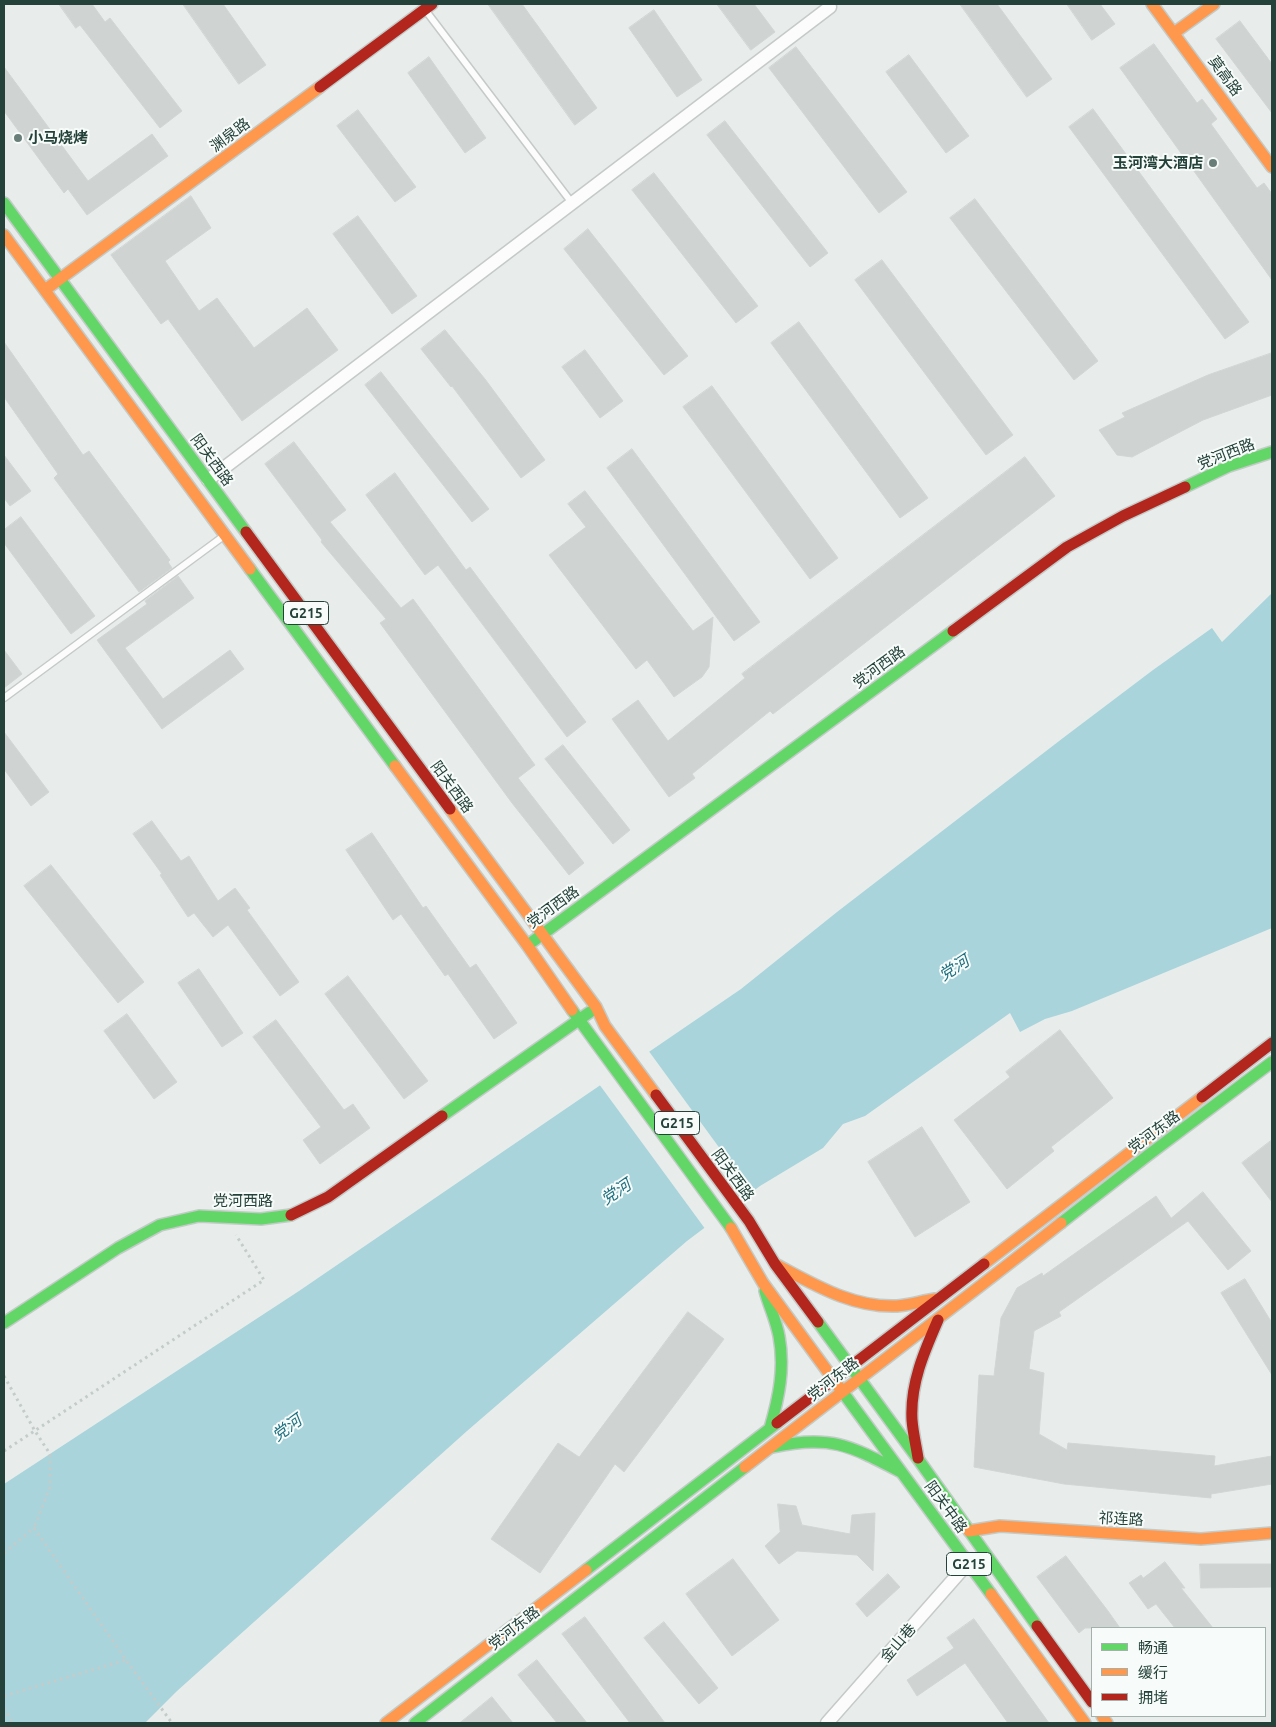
<!DOCTYPE html>
<html>
<head>
<meta charset="utf-8">
<style>
	body { margin:0 }
	#map { position:relative; width:1276px; height:1727px; overflow:hidden; background:#e8edeb; font-family:Ubuntu,"Noto Sans SC",sans-serif }
	canvas { display:block }
	.frame { position:absolute; inset:0; border:5px solid #24423a; pointer-events:none }
	.legend { position:absolute; left:1091px; top:1627px; width:175px; height:90px; box-sizing:border-box; background:#f7fbf9; border:1px solid #a3b1ad; margin:0; padding:6px 9px; list-style:none; font-size:15px; color:#24423a }
	.legend li { display:flex; align-items:center; gap:10px; height:25px }
	.legend b { width:25px; border:1px solid #a3b1ad }
</style>
</head>
<body>
<div id="map">
<canvas width="1276" height="1727"></canvas>
<div class="frame"></div>
<ul class="legend">
<li><b style="height:6px;background:#63d668"></b>畅通</li>
<li><b style="height:6px;background:#ff974d"></b>缓行</li>
<li><b style="height:6px;background:#b3261e"></b>拥堵</li>
</ul>
</div>
<script>
const ctx = document.querySelector('canvas').getContext('2d');
ctx.lineJoin = 'round';
function fillPath(path, color) { ctx.fillStyle = color; ctx.fill(path, 'evenodd'); }
function stroke(path, color, width, dash) { ctx.strokeStyle = color; ctx.lineWidth = width; ctx.lineCap = dash ? 'butt' : 'round'; ctx.setLineDash(dash || []); ctx.stroke(path); }
function label(font, color, halo, rows, align = 'center') {
  ctx.font = font + ' Ubuntu,"Noto Sans SC",sans-serif'; ctx.lineWidth = 4; ctx.setLineDash([]); ctx.textBaseline = 'middle'; ctx.strokeStyle = halo; ctx.fillStyle = color; for (const [text, x, y, turn = 0] of rows) {
    ctx.save(); ctx.translate(x, y); ctx.rotate((+turn || 0) * Math.PI / 180); ctx.textAlign = isNaN(turn) ? turn : align; if (halo) ctx.strokeText(text, 0, 0); ctx.fillText(text, 0, 0); ctx.restore();
  }
}
fillPath(new Path2D(`
	M 1272,593 L 1272,928 L 1072,1011 L 1045,1019 L 1020,1032 L 1010,1013 L 865,1116 L 843,1124 L 823,1148 L 760,1186 L 687,1241 L 467,1431 L 177,1691 L 145,1723 L 4,1723 L 4,1484 L 299,1291 L 741,989 L 837,912 L 1063,738 L 1153,670 L 1212,628 L 1222,642 Z`), '#a9d4db');
fillPath(new Path2D(`
	M 648,1050 L 753,1194 L 706,1230 L 599,1084 Z`), '#e8edeb');
const building = new Path2D(`
	M 59,4 L 92,4 L 105,22 L 110,18 L 182,111 L 160,128 L 80,25 L 76,28 Z
	M 183,4 L 223,4 L 266,65 L 239,84 Z
	M 488,4 L 522,4 L 597,108 L 575,125 Z
	M 717,4 L 754,4 L 775,32 L 751,50 Z
	M 960,4 L 997,4 L 1052,79 L 1027,97 Z
	M 1067,4 L 1100,4 L 1115,24 L 1092,40 Z
	M 654,10 L 702,80 L 677,97 L 629,28 Z
	M 1240,21 L 1272,64 L 1272,113 L 1216,39 Z
	M 1154,44 L 1197,103 L 1202,99 L 1217,119 L 1211,124 L 1257,188 L 1264,183 L 1272,194 L 1272,280 L 1120,68 Z
	M 796,47 L 907,192 L 879,213 L 769,68 Z
	M 909,55 L 969,136 L 946,153 L 886,72 Z
	M 429,57 L 486,138 L 465,153 L 408,73 Z
	M 4,67 L 88,181 L 152,134 L 168,156 L 87,215 L 68,189 L 64,193 L 4,111 Z
	M 1093,109 L 1249,322 L 1225,339 L 1069,127 Z
	M 358,110 L 416,187 L 395,202 L 337,126 Z
	M 725,121 L 828,253 L 810,267 L 707,135 Z
	M 654,173 L 758,306 L 736,323 L 632,190 Z
	M 191,196 L 211,228 L 165,261 L 199,311 L 217,298 L 254,348 L 307,308 L 338,350 L 242,421 L 168,319 L 161,324 L 111,255 Z
	M 975,199 L 1098,361 L 1074,380 L 950,218 Z
	M 358,216 L 417,296 L 392,314 L 333,234 Z
	M 588,229 L 688,356 L 664,375 L 564,249 Z
	M 882,260 L 1013,435 L 986,455 L 855,280 Z
	M 799,322 L 928,498 L 900,518 L 771,343 Z
	M 445,330 L 485,379 L 545,460 L 521,478 L 452,386 L 451,387 L 421,349 Z
	M 4,342 L 83,455 L 89,451 L 170,560 L 168,562 L 172,568 L 139,592 L 54,478 L 58,474 L 4,397 Z
	M 585,350 L 623,401 L 600,418 L 562,367 Z
	M 1272,353 L 1272,395 L 1203,420 L 1132,457 L 1117,455 L 1099,430 L 1125,417 L 1122,413 L 1208,375 Z
	M 381,372 L 489,509 L 472,522 L 365,385 Z
	M 712,386 L 838,558 L 810,579 L 683,407 Z
	M 294,442 L 346,510 L 330,522 L 401,608 L 413,599 L 535,765 L 518,778 L 584,863 L 569,875 L 512,803 L 380,623 L 386,619 L 321,542 L 322,540 L 265,464 Z
	M 632,449 L 760,622 L 734,641 L 607,468 Z
	M 4,455 L 31,491 L 10,506 L 4,498 Z
	M 1025,457 L 1055,496 L 773,714 L 770,711 L 692,774 L 695,778 L 669,797 L 612,719 L 638,700 L 668,741 L 745,678 L 742,674 Z
	M 395,473 L 466,570 L 470,567 L 586,722 L 567,737 L 438,565 L 425,575 L 366,495 Z
	M 585,491 L 693,631 L 713,617 L 709,667 L 702,677 L 674,697 L 647,660 L 636,669 L 549,555 L 586,527 L 568,504 Z
	M 21,517 L 95,616 L 71,634 L 4,543 L 4,530 Z
	M 178,576 L 194,598 L 125,648 L 163,699 L 230,650 L 244,669 L 162,729 L 97,640 L 147,604 L 145,601 Z
	M 4,650 L 22,674 L 4,688 Z
	M 4,732 L 49,792 L 31,806 L 4,769 Z
	M 563,745 L 630,830 L 613,844 L 545,759 Z
	M 152,821 L 181,861 L 189,856 L 218,901 L 235,888 L 250,908 L 247,910 L 299,982 L 280,996 L 228,925 L 213,937 L 194,913 L 188,917 L 160,875 L 162,874 L 133,834 Z
	M 372,833 L 423,908 L 426,906 L 470,968 L 476,964 L 517,1023 L 494,1039 L 448,974 L 445,976 L 401,914 L 393,920 L 346,850 Z
	M 51,865 L 144,982 L 118,1003 L 24,886 Z
	M 199,969 L 243,1033 L 222,1047 L 178,983 Z
	M 348,976 L 428,1081 L 404,1099 L 325,994 Z
	M 127,1014 L 177,1082 L 154,1099 L 104,1031 Z
	M 276,1020 L 344,1110 L 353,1104 L 370,1128 L 320,1164 L 303,1140 L 321,1127 L 253,1037 Z
	M 1060,1030 L 1113,1098 L 1051,1147 L 1054,1151 L 1007,1189 L 954,1120 L 1010,1077 L 1006,1072 Z
	M 922,1127 L 970,1202 L 915,1237 L 868,1162 Z
	M 1272,1140 L 1272,1202 L 1242,1163 Z
	M 1203,1192 L 1251,1251 L 1228,1270 L 1188,1221 L 1059,1312 L 1061,1316 L 1034,1331 L 1029,1369 L 1044,1373 L 1039,1434 L 1067,1450 L 1068,1443 L 1215,1456 L 1214,1466 L 1272,1456 L 1272,1484 L 1211,1494 L 1211,1498 L 1064,1484 L 974,1467 L 979,1375 L 994,1376 L 1001,1318 L 1017,1288 L 1042,1273 L 1043,1276 L 1156,1196 L 1171,1218 Z
	M 1245,1279 L 1272,1323 L 1272,1375 L 1221,1293 Z
	M 688,1312 L 724,1339 L 624,1472 L 615,1464 L 540,1573 L 491,1539 L 558,1443 L 579,1457 Z
	M 778,1504 L 796,1506 L 802,1525 L 850,1534 L 852,1515 L 875,1513 L 873,1571 L 857,1555 L 797,1551 L 779,1564 L 765,1546 L 780,1532 Z
	M 1066,1556 L 1108,1611 L 1120,1628 L 1085,1628 L 1079,1633 L 1037,1577 Z
	M 733,1559 L 779,1620 L 732,1656 L 686,1594 Z
	M 1165,1562 L 1185,1588 L 1181,1588 L 1213,1628 L 1175,1628 L 1156,1604 L 1148,1609 L 1129,1583 L 1141,1575 L 1143,1578 Z
	M 1200,1564 L 1272,1564 L 1272,1587 L 1201,1588 Z
	M 888,1574 L 900,1587 L 867,1617 L 856,1604 Z
	M 585,1617 L 665,1723 L 630,1723 L 562,1634 Z
	M 974,1619 L 1049,1723 L 1008,1723 L 965,1663 L 917,1696 L 907,1680 L 954,1648 L 947,1638 Z
	M 664,1622 L 718,1688 L 699,1704 L 644,1638 Z
	M 537,1660 L 587,1723 L 557,1723 L 518,1675 Z
	M 492,1697 L 513,1723 L 460,1723 Z`);
fillPath(building, '#cfd4d2');
stroke(building, '#d1d6d4', 1);
const lane = new Path2D(`
	M 426,11 L 572,203
	M 4,698 L 221,538`);
const street = new Path2D(`
	M 208,480 L 830,7
	M 827,1723 L 968,1563`);
const fast = new Path2D(`
	M 4,203 L 246,532
	M 1185,487 L 1229,466 L 1272,452
	M 250,569 L 395,766
	M 532,942 L 953,631
	M 572,1010 L 731,1228
	M 442,1116 L 590,1012
	M 1061,1223 L 1147,1156 L 1272,1062
	M 765,1291 C 769,1306 776,1320 779,1336 C 785,1368 779,1397 770,1428
	M 818,1322 L 918,1459 L 1037,1626
	M 4,1323 L 118,1248 L 160,1225 L 199,1216 L 261,1219 L 291,1215
	M 839,1387 L 991,1594
	M 773,1447 C 830,1434 851,1446 901,1472
	M 586,1570 L 777,1423
	M 415,1723 L 745,1467`);
const slow = new Path2D(`
	M 1152,4 L 1272,167
	M 1174,33 L 1214,4
	M 4,235 L 250,569
	M 49,287 L 320,87
	M 395,766 L 527,945 L 572,1010
	M 450,809 L 596,1007 L 605,1026 L 656,1095
	M 731,1228 L 763,1283 L 839,1387
	M 984,1264 L 1202,1097
	M 777,1265 C 815,1285 853,1308 897,1306 C 910,1305 922,1301 935,1299
	M 745,1467 C 850,1385 956,1306 1061,1223
	M 969,1531 L 1000,1526 L 1201,1539 L 1272,1533
	M 991,1594 L 1085,1723
	M 1102,1716 L 1107,1723
	M 386,1723 L 586,1570`);
const jam = new Path2D(`
	M 320,87 L 432,4
	M 246,532 L 450,809
	M 953,631 L 1067,547 L 1123,516 L 1185,487
	M 656,1095 L 749,1221 L 775,1264 L 818,1322
	M 1202,1097 L 1272,1043
	M 291,1215 L 328,1197 L 442,1116
	M 777,1423 L 984,1264
	M 918,1458 C 916,1445 913,1433 912,1420 C 910,1384 924,1352 938,1320
	M 1037,1626 L 1092,1702`);
stroke(lane, '#c5cac8', 9);
stroke(street, '#c5cac8', 15);
stroke(fast, '#c3cbc8', 14);
stroke(slow, '#c3cbc8', 14);
stroke(jam, '#c3cbc8', 14);
stroke(new Path2D(`
	M 4,1376 L 35,1431 L 50,1454 L 50,1487 L 34,1528
	M 4,1451 L 264,1280 L 236,1235
	M 4,1553 L 34,1528 L 126,1660 L 172,1723
	M 4,1696 L 126,1660
	M 4,1708 L 13,1723`), '#c3ccca', 3, [2.5, 4]);
stroke(lane, '#fcfcfc', 6);
stroke(street, '#fcfcfc', 12);
stroke(fast, '#63d668', 11);
stroke(slow, '#ff974d', 11);
stroke(jam, '#b3261e', 11);
for (const [x, y, r, color] of [
	[18,138,5,"#697e78"],
	[1213,163,5,"#697e78"]
]) { const dot = new Path2D(); dot.arc(x, y, r, 0, 2 * Math.PI); ctx.fillStyle = color; ctx.fill(dot); stroke(dot, '#f7fbf9', 2); }
for (const [x, y, w] of [
	[306,613,45],
	[677,1123,45],
	[969,1564,45]
]) { const box = new Path2D(); box.roundRect(x - w / 2, y - 11.5, w, 23, 4); ctx.fillStyle = '#f7fbf9'; ctx.fill(box); stroke(box, '#24423a', 1); }
label('bold 14px', '#24423a', null, [
	["G215",306,613],
	["G215",677,1123],
	["G215",969,1564]
]);
label('15px', '#24423a', '#f7fbf9', [
	["莫高路",1225,76,54],
	["渊泉路",230,135,-37],
	["党河西路",1226,454,-21],
	["阳关西路",212,460,54],
	["党河西路",879,667,-36],
	["阳关西路",452,787,54],
	["党河西路",553,907,-36],
	["党河东路",1154,1132,-37],
	["阳关西路",733,1175,54],
	["党河西路",243,1201],
	["党河东路",833,1379,-38],
	["阳关中路",946,1507,54],
	["祁连路",1121,1519,3],
	["党河东路",514,1628,-38],
	["金山巷",898,1643,-49]
]);
label('bold 15px', '#24423a', '#f7fbf9', [
	["小马烧烤",28,138],
	["玉河湾大酒店",1203,163,"right"]
], 'left');
label('italic 16px', '#1c6f80', '#f7fbf9', [
	["党河",954,968,-33],
	["党河",616,1192,-34],
	["党河",287,1428,-36]
]);
</script>
</body>
</html>
